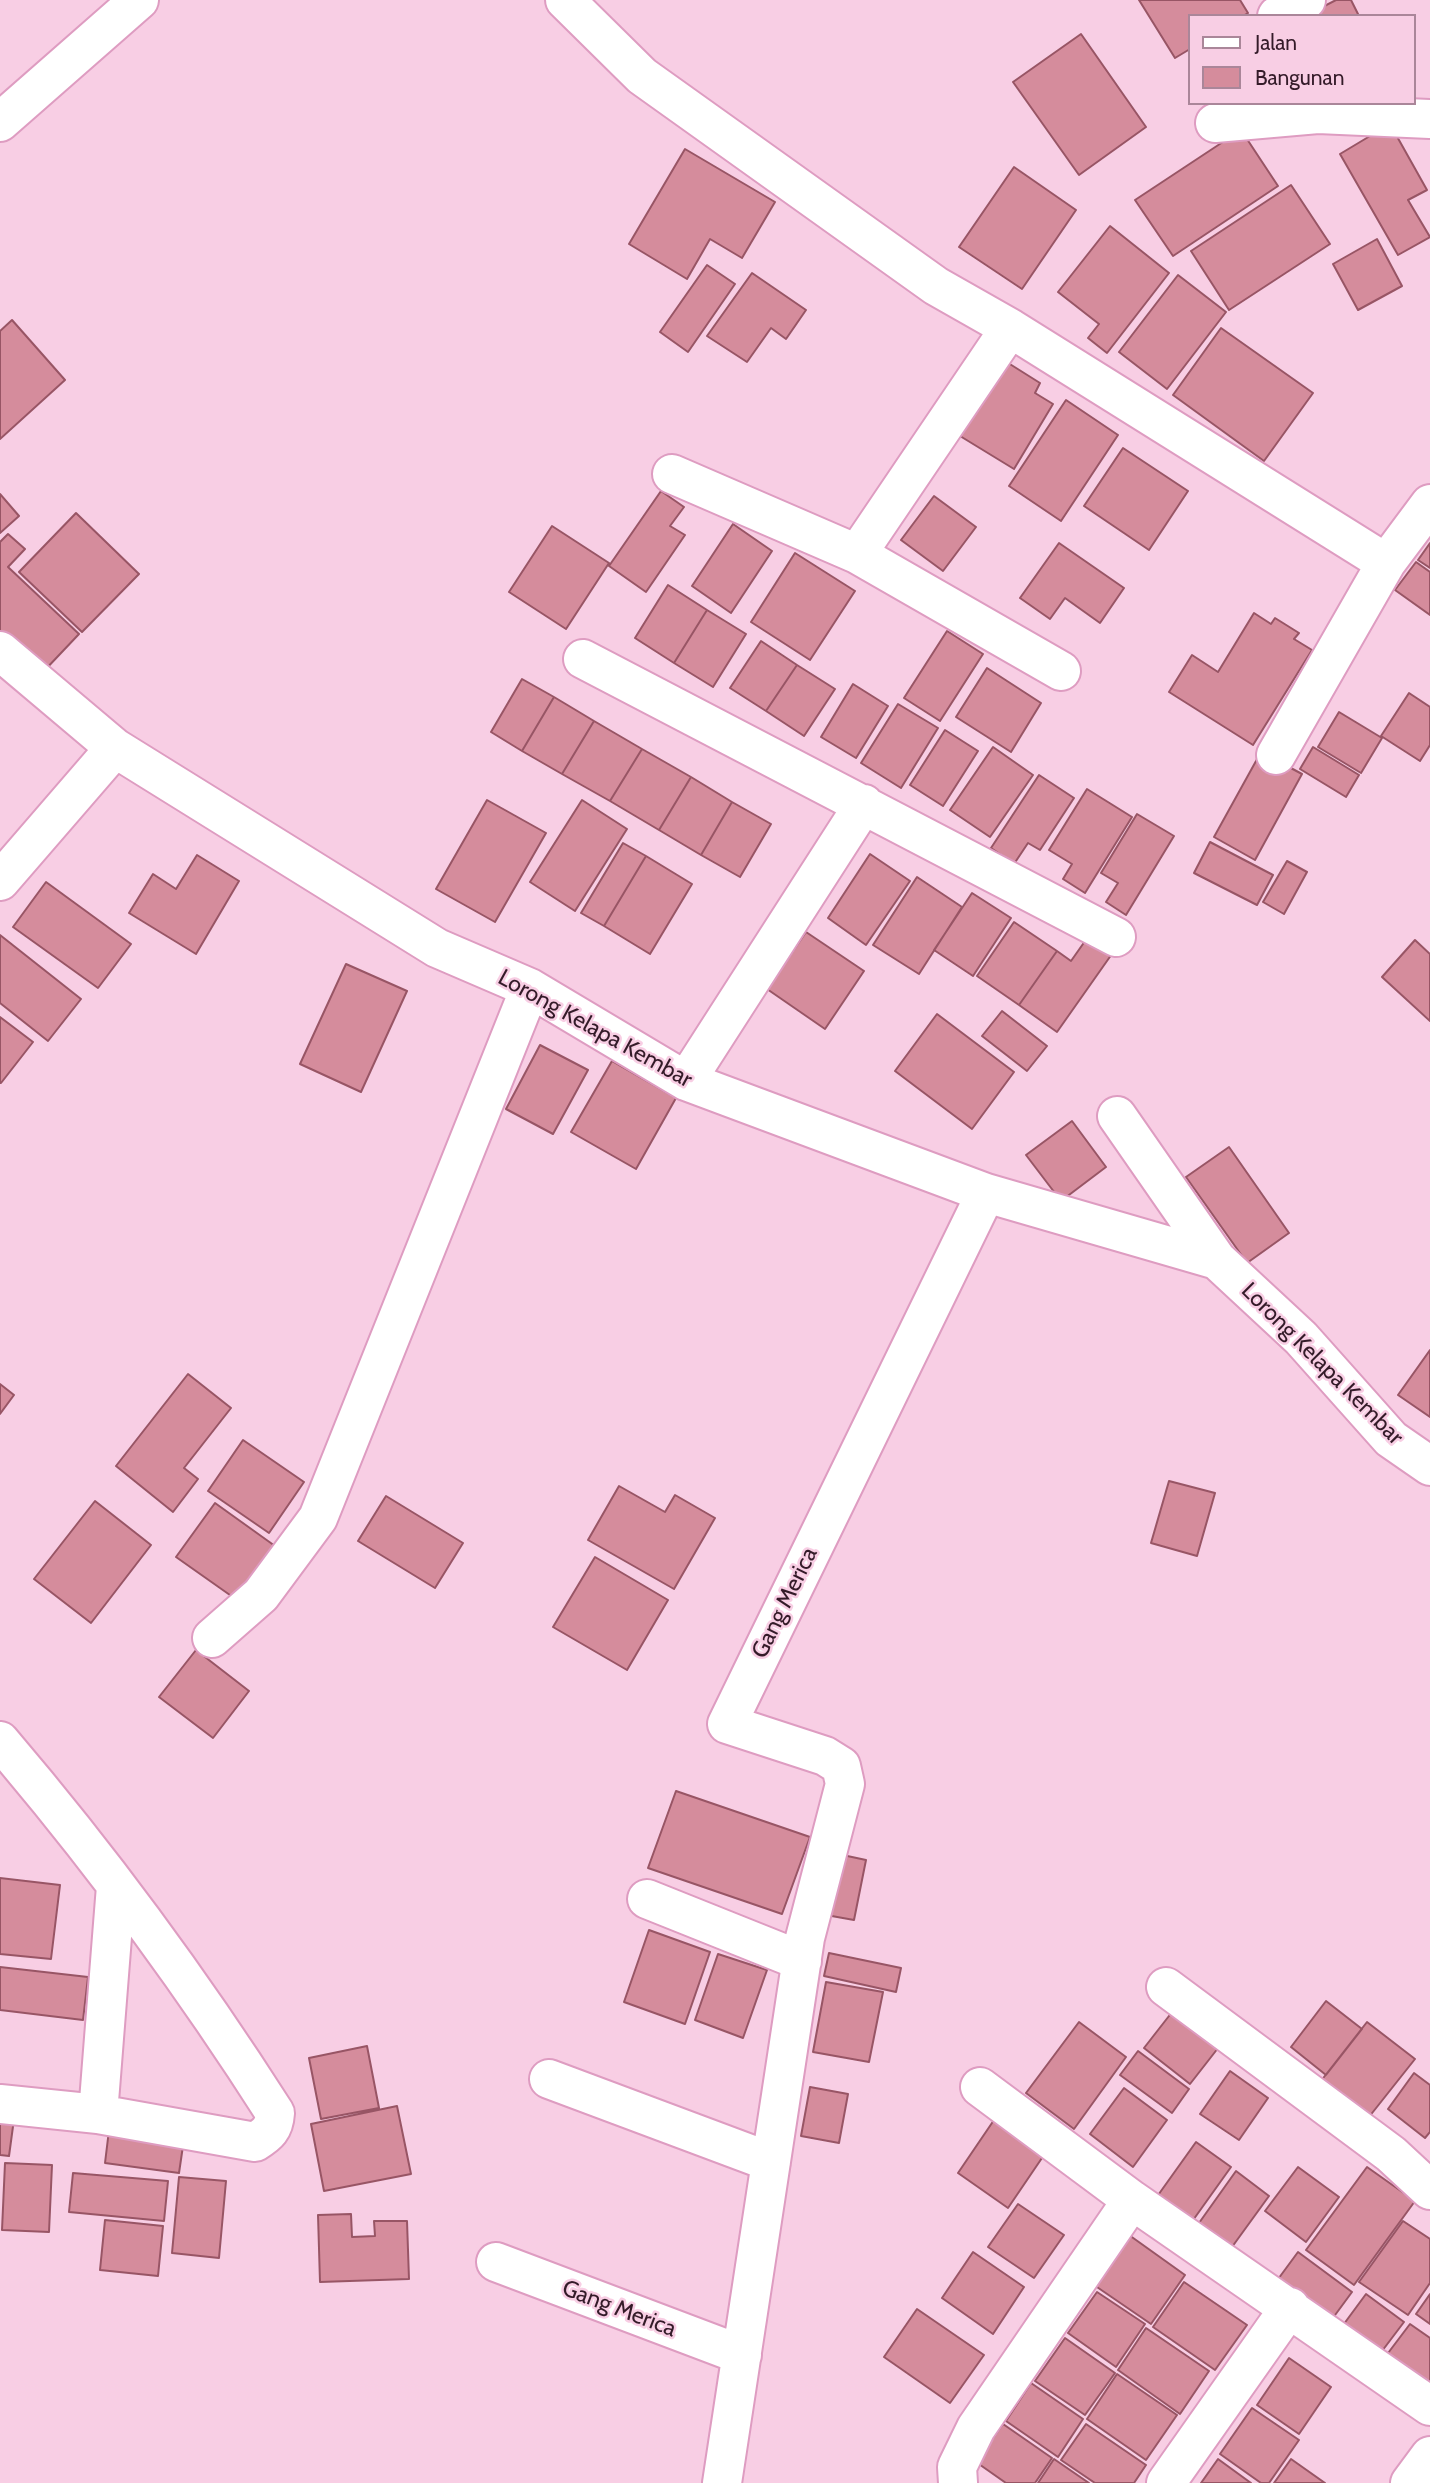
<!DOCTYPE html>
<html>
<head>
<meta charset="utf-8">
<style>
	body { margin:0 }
	#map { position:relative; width:1430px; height:2483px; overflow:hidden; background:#f8cee4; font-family:Cabin,sans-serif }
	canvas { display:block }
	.legend { position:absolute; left:1188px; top:14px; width:228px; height:91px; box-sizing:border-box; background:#f8cee4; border:2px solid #aa8699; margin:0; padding:9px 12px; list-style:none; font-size:21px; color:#341b29 }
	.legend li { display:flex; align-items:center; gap:14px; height:35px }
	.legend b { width:35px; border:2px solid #aa8699 }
</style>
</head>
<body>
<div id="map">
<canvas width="1430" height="2483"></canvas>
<ul class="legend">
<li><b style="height:9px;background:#fff"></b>Jalan</li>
<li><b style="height:19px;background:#d58c9c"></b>Bangunan</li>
</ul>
</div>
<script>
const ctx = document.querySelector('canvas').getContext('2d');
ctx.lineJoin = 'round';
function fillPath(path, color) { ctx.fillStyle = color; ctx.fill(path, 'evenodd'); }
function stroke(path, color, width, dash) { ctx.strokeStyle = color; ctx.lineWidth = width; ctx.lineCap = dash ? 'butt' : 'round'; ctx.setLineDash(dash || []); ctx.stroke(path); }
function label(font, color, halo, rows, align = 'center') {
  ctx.font = font + ' Cabin,sans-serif'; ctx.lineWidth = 5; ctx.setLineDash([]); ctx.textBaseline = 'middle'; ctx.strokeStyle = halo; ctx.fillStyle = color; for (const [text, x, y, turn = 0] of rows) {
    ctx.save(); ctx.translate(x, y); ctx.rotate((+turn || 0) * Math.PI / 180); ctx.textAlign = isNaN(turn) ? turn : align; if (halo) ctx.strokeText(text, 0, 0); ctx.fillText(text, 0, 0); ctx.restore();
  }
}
const building = new Path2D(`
	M 1139,0 L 1240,0 L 1248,13 L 1243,16 L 1190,16 L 1190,49 L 1175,58 Z
	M 1336,0 L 1351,0 L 1359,16 L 1305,16 Z
	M 1081,34 L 1146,127 L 1079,175 L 1013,82 Z
	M 1390,124 L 1427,190 L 1408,200 L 1430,237 L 1398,255 L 1340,154 Z
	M 1241,130 L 1278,186 L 1173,256 L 1135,200 Z
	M 685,149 L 775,202 L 742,258 L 710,239 L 687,279 L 629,244 Z
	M 1014,167 L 1076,210 L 1022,289 L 959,247 Z
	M 1291,185 L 1330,244 L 1229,310 L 1191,251 Z
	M 1110,226 L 1169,273 L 1107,353 L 1088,338 L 1099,324 L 1058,292 Z
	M 1377,239 L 1402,286 L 1358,310 L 1333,264 Z
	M 707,265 L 735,284 L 688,352 L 660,332 Z
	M 752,273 L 806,310 L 786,339 L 771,328 L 747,362 L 707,336 Z
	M 1178,275 L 1226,312 L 1167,389 L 1119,352 Z
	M 12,320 L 65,380 L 0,439 L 0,331 Z
	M 1221,328 L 1313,393 L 1264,461 L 1173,395 Z
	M 1005,361 L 1040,383 L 1035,393 L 1053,404 L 1014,469 L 960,436 Z
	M 1066,400 L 1118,435 L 1061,521 L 1009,486 Z
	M 1123,448 L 1188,491 L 1149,550 L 1084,506 Z
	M 661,491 L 684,507 L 670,526 L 685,535 L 646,592 L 609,566 Z
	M 0,494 L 19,516 L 0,533 Z
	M 934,496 L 976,527 L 943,571 L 901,540 Z
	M 76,513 L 139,574 L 82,632 L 19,572 Z
	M 733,524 L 772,551 L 731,613 L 692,586 Z
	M 552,526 L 609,563 L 566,629 L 509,592 Z
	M 8,534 L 25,549 L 8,567 L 79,634 L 43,672 L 0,631 L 0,542 Z
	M 1059,543 L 1124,588 L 1100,623 L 1065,598 L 1050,619 L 1020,598 Z
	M 1430,543 L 1430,568 L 1418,560 Z
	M 795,553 L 855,591 L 810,660 L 751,622 Z
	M 1416,562 L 1430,572 L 1430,615 L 1395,590 Z
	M 668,585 L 707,610 L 674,663 L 635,638 Z
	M 707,610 L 746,634 L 713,687 L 674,663 Z
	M 1254,613 L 1271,624 L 1275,618 L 1299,633 L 1294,639 L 1312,650 L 1253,745 L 1169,692 L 1192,655 L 1218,672 Z
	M 947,631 L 983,654 L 940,721 L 904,698 Z
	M 761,641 L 797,665 L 766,711 L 730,688 Z
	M 797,665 L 835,689 L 804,736 L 766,711 Z
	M 987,668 L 1041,703 L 1011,752 L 956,717 Z
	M 522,679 L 554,697 L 522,751 L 491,732 Z
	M 853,684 L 888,706 L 856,758 L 821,737 Z
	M 1409,693 L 1430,707 L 1430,745 L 1420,761 L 1381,736 Z
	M 554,697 L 594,721 L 562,774 L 522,751 Z
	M 898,704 L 938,728 L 901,788 L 861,763 Z
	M 1339,712 L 1382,738 L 1361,773 L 1318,747 Z
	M 594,721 L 642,749 L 610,801 L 562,774 Z
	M 945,730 L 978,751 L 943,806 L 910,785 Z
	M 993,747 L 1033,775 L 990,837 L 950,810 Z
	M 1313,747 L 1359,775 L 1346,797 L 1300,769 Z
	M 642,749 L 691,777 L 659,830 L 610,801 Z
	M 1261,752 L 1302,774 L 1255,860 L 1214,837 Z
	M 1039,775 L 1074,798 L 1040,850 L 1028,843 L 1014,864 L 991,848 Z
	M 691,777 L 732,802 L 701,855 L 659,830 Z
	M 1087,789 L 1132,817 L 1085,893 L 1063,879 L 1072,864 L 1049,850 Z
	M 487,800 L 546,833 L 495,922 L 436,889 Z
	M 582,800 L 627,829 L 575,911 L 530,882 Z
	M 732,802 L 771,824 L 740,877 L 701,855 Z
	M 1137,814 L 1174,836 L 1126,915 L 1106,902 L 1118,883 L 1101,873 Z
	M 1210,842 L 1273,875 L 1257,905 L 1194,873 Z
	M 623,843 L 646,856 L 604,926 L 581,913 Z
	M 870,854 L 910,881 L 866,945 L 828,918 Z
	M 197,855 L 239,881 L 196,954 L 129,913 L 153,874 L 176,889 Z
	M 646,856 L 692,884 L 650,954 L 604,926 Z
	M 1287,861 L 1307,872 L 1284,914 L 1263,902 Z
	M 917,877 L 962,907 L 919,974 L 873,945 Z
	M 46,882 L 131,944 L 98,988 L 13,927 Z
	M 972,893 L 1011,918 L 973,976 L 934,950 Z
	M 1014,922 L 1057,951 L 1019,1005 L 977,976 Z
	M 806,932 L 864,971 L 825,1029 L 767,989 Z
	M 1090,934 L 1114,951 L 1057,1032 L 1019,1005 L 1057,951 L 1071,961 Z
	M 0,935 L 81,999 L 48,1041 L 0,1003 Z
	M 1415,940 L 1430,954 L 1430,1021 L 1382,977 Z
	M 346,964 L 407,991 L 361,1092 L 300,1064 Z
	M 1002,1011 L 1047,1046 L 1027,1071 L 982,1036 Z
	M 937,1014 L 1014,1072 L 972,1129 L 895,1071 Z
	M 0,1017 L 33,1042 L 1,1083 L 0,1083 Z
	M 540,1045 L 588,1070 L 553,1134 L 506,1109 Z
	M 612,1061 L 676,1098 L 636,1169 L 571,1132 Z
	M 1072,1121 L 1106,1167 L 1061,1201 L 1026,1155 Z
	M 1229,1147 L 1289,1233 L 1247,1263 L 1186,1177 Z
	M 1430,1350 L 1430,1417 L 1398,1395 Z
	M 188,1374 L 231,1408 L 184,1468 L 198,1479 L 173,1512 L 116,1466 Z
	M 0,1384 L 14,1395 L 0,1414 Z
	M 243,1440 L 304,1482 L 269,1533 L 208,1491 Z
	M 1169,1481 L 1215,1493 L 1197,1556 L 1151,1543 Z
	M 619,1486 L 665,1512 L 675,1495 L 715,1518 L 674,1589 L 588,1540 Z
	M 386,1496 L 463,1543 L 435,1588 L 358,1541 Z
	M 95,1501 L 151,1545 L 91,1623 L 34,1579 Z
	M 215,1503 L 275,1546 L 237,1600 L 176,1557 Z
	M 595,1557 L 668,1600 L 627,1670 L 553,1627 Z
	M 196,1650 L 249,1691 L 213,1738 L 159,1697 Z
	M 676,1791 L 810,1837 L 782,1914 L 648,1868 Z
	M 838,1854 L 866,1860 L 854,1920 L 826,1915 Z
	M 0,1878 L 60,1885 L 51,1959 L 0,1954 Z
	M 649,1930 L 710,1952 L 685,2024 L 624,2002 Z
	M 829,1953 L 901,1968 L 896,1992 L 824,1976 Z
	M 718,1954 L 767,1970 L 743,2038 L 695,2020 Z
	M 0,1967 L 88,1977 L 83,2020 L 0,2010 Z
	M 826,1982 L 883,1992 L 869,2062 L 813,2052 Z
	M 1326,2001 L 1362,2029 L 1326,2075 L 1291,2047 Z
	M 1176,2007 L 1222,2043 L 1190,2084 L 1144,2048 Z
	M 1079,2022 L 1126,2057 L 1074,2129 L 1026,2093 Z
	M 1367,2022 L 1415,2059 L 1365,2122 L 1317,2086 Z
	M 367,2046 L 379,2108 L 321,2119 L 309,2058 Z
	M 1138,2051 L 1189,2089 L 1172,2113 L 1120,2075 Z
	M 1230,2071 L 1268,2098 L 1239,2140 L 1200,2114 Z
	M 1414,2073 L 1430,2085 L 1430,2132 L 1425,2138 L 1388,2109 Z
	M 810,2087 L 848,2094 L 839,2143 L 801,2136 Z
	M 1124,2088 L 1167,2120 L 1133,2167 L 1090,2134 Z
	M 397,2106 L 411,2174 L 324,2191 L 311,2124 Z
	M 0,2118 L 14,2119 L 9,2156 L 0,2155 Z
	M 994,2120 L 1044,2155 L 1008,2208 L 958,2173 Z
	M 109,2130 L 184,2139 L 179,2173 L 105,2163 Z
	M 1196,2142 L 1231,2167 L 1191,2223 L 1156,2198 Z
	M 5,2163 L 52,2165 L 49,2232 L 2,2230 Z
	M 1298,2167 L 1339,2197 L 1306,2242 L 1265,2211 Z
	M 1367,2167 L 1415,2201 L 1354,2285 L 1306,2250 Z
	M 1236,2171 L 1269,2196 L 1232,2247 L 1199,2223 Z
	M 73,2173 L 168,2181 L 164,2221 L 69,2212 Z
	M 179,2177 L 226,2181 L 219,2258 L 172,2253 Z
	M 1018,2204 L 1064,2235 L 1034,2278 L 988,2247 Z
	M 351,2214 L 352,2237 L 375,2236 L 374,2221 L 407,2221 L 409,2279 L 320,2282 L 318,2215 Z
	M 105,2220 L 163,2226 L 158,2276 L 100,2270 Z
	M 1403,2221 L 1430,2239 L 1430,2283 L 1408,2315 L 1359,2282 Z
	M 1129,2235 L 1185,2275 L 1151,2324 L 1094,2285 Z
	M 973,2252 L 1024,2287 L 993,2334 L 942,2298 Z
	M 1298,2252 L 1352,2292 L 1327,2326 L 1273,2286 Z
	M 1184,2282 L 1247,2325 L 1215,2370 L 1153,2327 Z
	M 1097,2292 L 1145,2324 L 1116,2367 L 1068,2333 Z
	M 1366,2294 L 1404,2322 L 1376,2359 L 1338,2332 Z
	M 1430,2294 L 1430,2324 L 1416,2314 Z
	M 917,2309 L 984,2355 L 950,2403 L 884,2357 Z
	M 1410,2324 L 1430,2338 L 1430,2382 L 1420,2395 L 1379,2365 Z
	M 1146,2328 L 1209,2371 L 1180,2414 L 1118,2370 Z
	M 1065,2338 L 1115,2373 L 1085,2415 L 1035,2381 Z
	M 1289,2358 L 1331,2387 L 1299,2434 L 1257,2405 Z
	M 1117,2374 L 1177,2415 L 1146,2460 L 1087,2419 Z
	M 1031,2383 L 1083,2419 L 1058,2457 L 1006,2421 Z
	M 1252,2408 L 1299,2440 L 1269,2483 L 1261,2483 L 1220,2454 Z
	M 1003,2424 L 1052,2458 L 1035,2483 L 1006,2483 L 976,2462 Z
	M 1086,2424 L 1146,2465 L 1134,2483 L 1095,2483 L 1061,2460 Z
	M 1054,2459 L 1089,2483 L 1038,2483 Z
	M 1218,2459 L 1251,2483 L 1201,2483 Z
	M 1291,2459 L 1325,2483 L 1274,2483 Z`);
fillPath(building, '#d58c9c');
stroke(building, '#985565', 2);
const street = new Path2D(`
	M 565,0 L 642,76 L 936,286 L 1010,328 L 1386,563
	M 1277,16 L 1306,0
	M 0,122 L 139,0
	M 1215,123 L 1318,114 L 1430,119
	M 672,474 L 857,554 L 1010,328
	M 857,554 L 1061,671
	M 0,651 L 115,748 L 437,948 L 530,988 L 686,1081 L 986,1193 L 1217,1260
	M 583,659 L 1116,937
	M 1276,755 L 1386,563 L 1430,504
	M 0,881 L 115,748
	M 686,1081 L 864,804
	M 1117,1116 L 1217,1260 L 1301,1338 L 1391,1439 L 1430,1466
	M 212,1638 L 261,1595 L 318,1518 L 530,988
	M 0,1741 C 100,1858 192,1983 275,2113 C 274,2129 268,2134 255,2142 L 98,2114 L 0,2104
	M 647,1899 L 802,1961
	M 1166,1987 L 1391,2154 L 1430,2190
	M 549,2079 L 771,2162
	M 980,2087 L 1132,2200 L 1430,2406
	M 98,2114 L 116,1886
	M 496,2262 L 742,2355
	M 722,2483 L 805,1938 L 845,1784 L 841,1766 L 825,1756 L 727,1724 L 986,1193
	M 958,2483 L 957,2467 L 976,2428 L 1132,2200
	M 1166,2483 L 1290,2307
	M 1410,2483 L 1430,2456`);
stroke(street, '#de9cc1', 42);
stroke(street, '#fff', 38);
label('23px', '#341b29', '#f8cee4', [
	["Lorong Kelapa Kembar",595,1029,29],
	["Lorong Kelapa Kembar",1322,1364,45],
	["Gang Merica",785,1603,-64],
	["Gang Merica",619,2309,21]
]);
</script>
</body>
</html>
